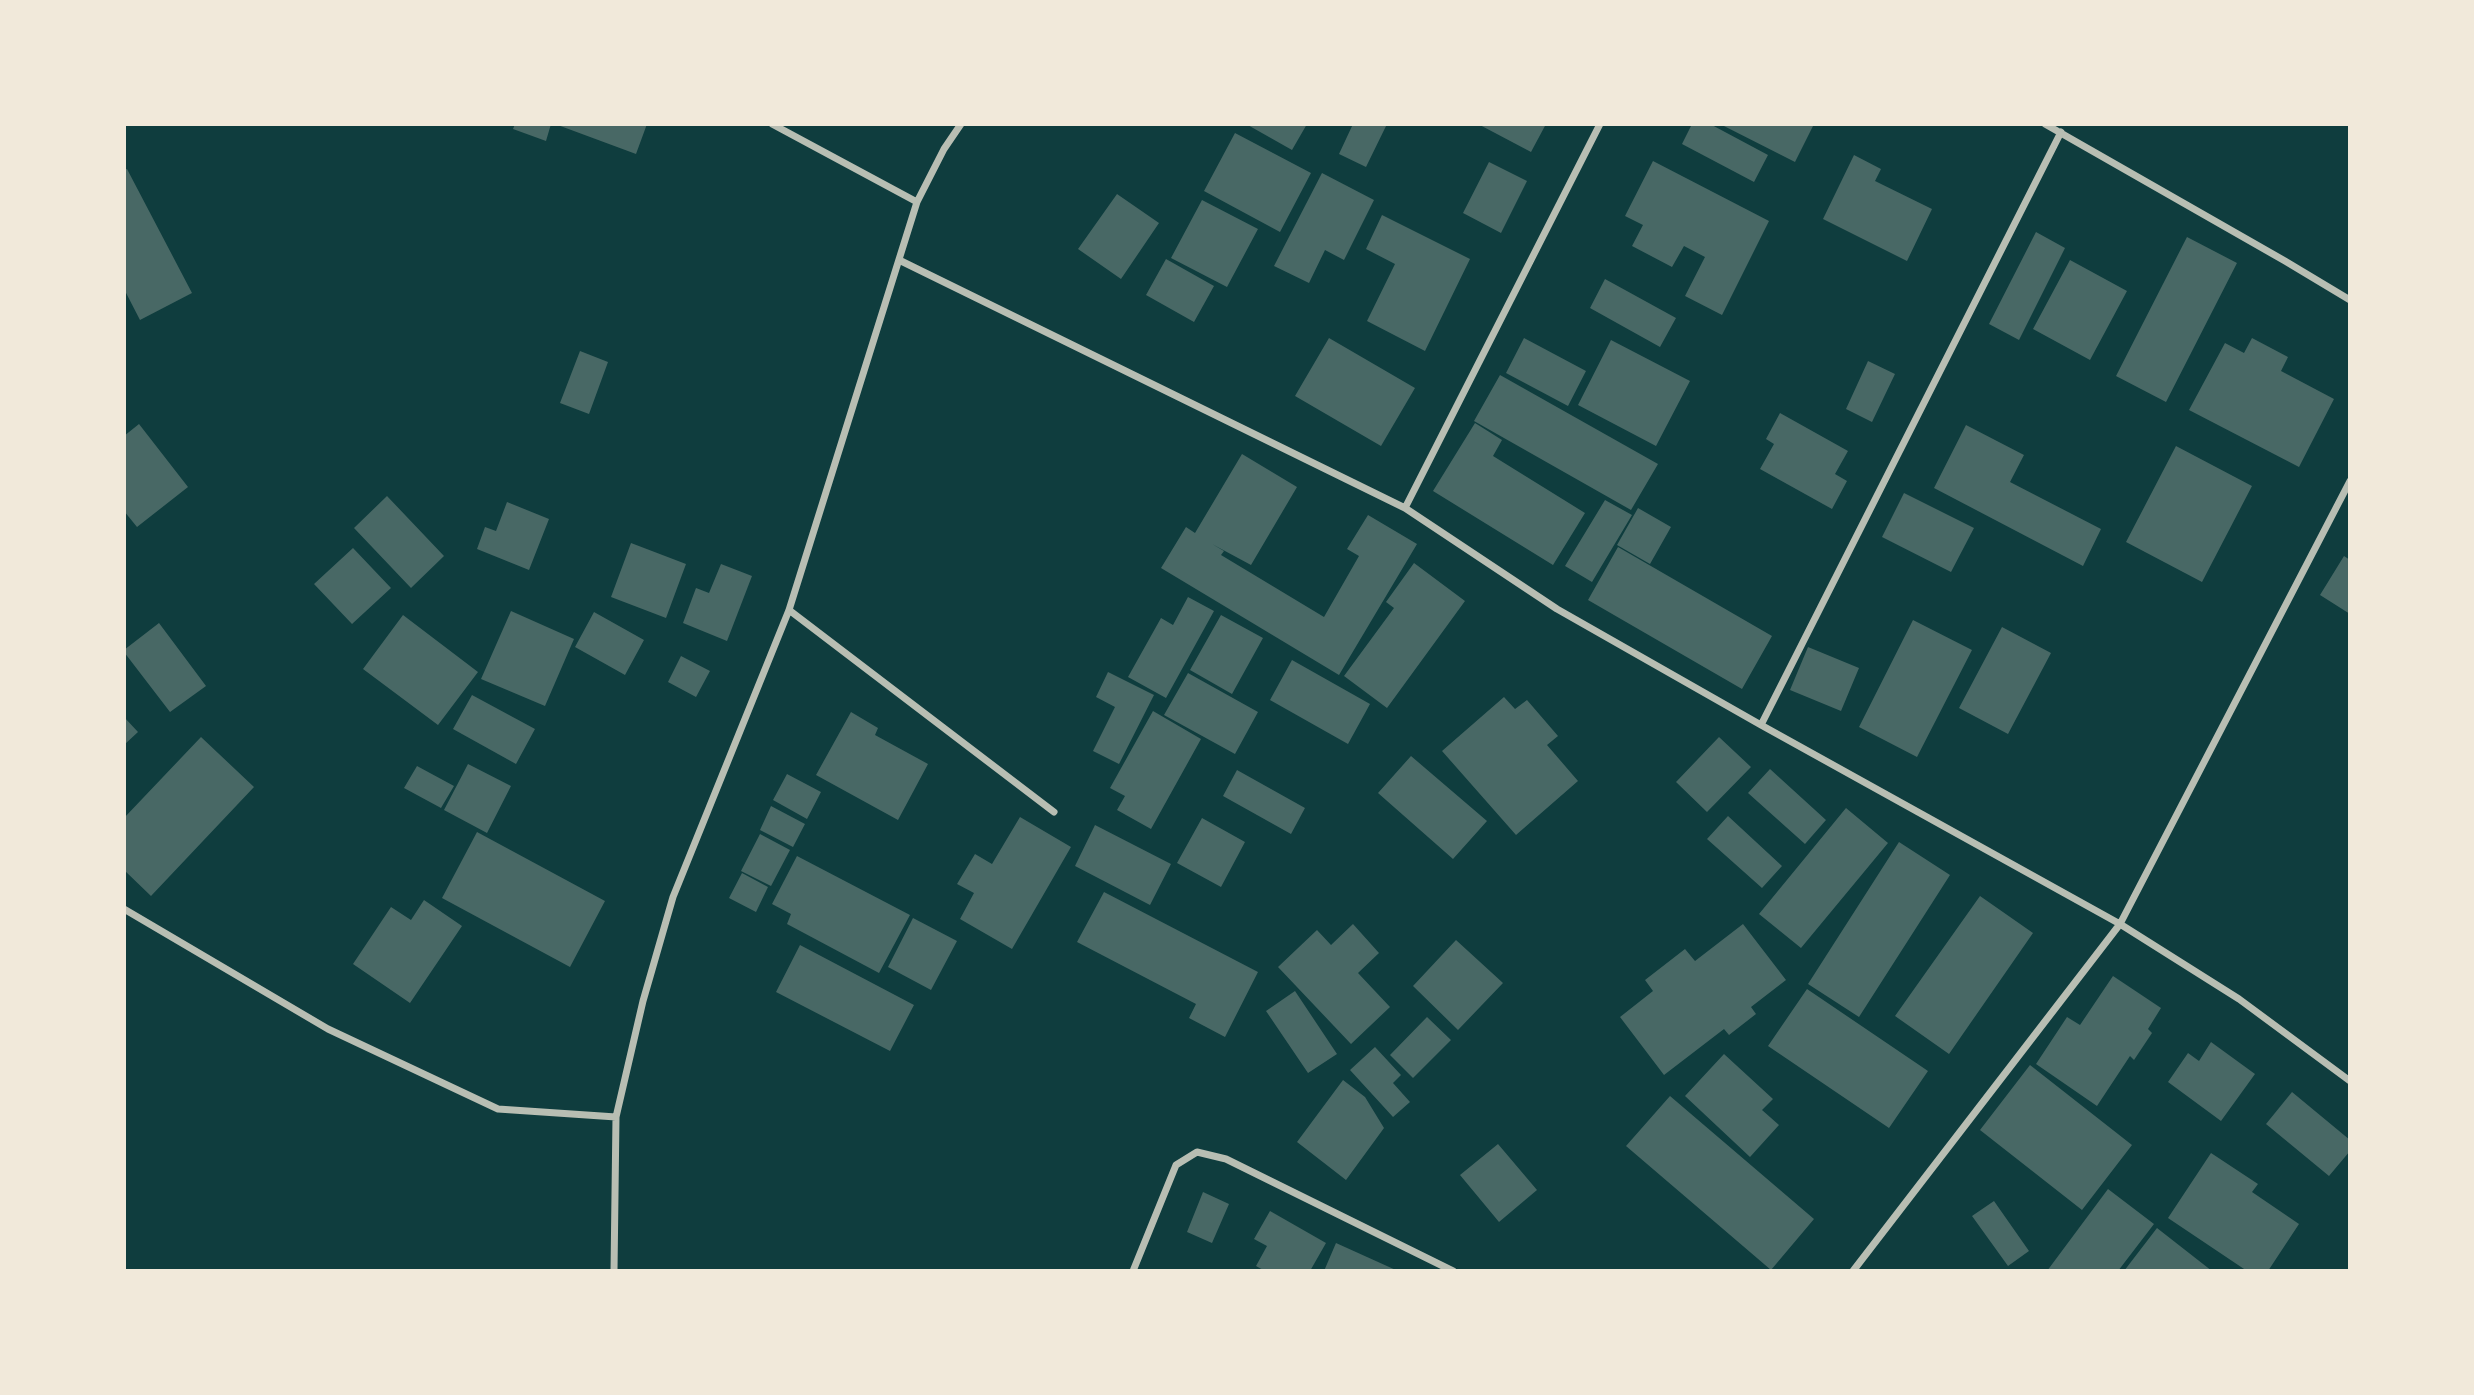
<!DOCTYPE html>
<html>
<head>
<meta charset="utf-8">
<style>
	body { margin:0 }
	#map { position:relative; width:2474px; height:1395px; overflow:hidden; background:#0f3d3e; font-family:Montserrat,sans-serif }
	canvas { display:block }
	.frame { position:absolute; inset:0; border:126px solid #f1e9da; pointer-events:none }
</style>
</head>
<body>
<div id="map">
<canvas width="2474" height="1395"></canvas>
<div class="frame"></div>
</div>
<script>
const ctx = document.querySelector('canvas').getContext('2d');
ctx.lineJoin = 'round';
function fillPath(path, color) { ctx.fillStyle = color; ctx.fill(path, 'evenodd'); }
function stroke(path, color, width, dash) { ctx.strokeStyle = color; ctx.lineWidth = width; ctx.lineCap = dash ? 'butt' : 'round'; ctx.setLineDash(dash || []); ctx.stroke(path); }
fillPath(new Path2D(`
	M 515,124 L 551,124 L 546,141 L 513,129 Z
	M 555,124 L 647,124 L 636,154 Z
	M 1246,124 L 1307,124 L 1292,150 Z
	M 1353,124 L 1387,124 L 1366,167 L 1339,154 Z
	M 1478,124 L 1546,124 L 1531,152 Z
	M 1692,124 L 1710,124 L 1768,155 L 1754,182 L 1682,144 Z
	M 1720,124 L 1814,124 L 1795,162 Z
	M 1235,133 L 1311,173 L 1280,232 L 1204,191 Z
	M 1854,155 L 1881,169 L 1875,181 L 1932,209 L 1907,261 L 1823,219 Z
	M 1653,161 L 1769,221 L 1722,315 L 1685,296 L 1705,257 L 1684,246 L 1672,267 L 1632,246 L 1643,225 L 1625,216 Z
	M 1489,162 L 1527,181 L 1501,233 L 1463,213 Z
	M 127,169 L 192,293 L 140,320 L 124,289 L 124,170 Z
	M 1322,173 L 1374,200 L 1344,260 L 1325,250 L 1309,283 L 1274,266 Z
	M 1117,194 L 1159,223 L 1121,279 L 1078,249 Z
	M 1202,200 L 1258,229 L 1227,287 L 1171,258 Z
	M 1382,215 L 1470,259 L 1425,351 L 1367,321 L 1395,264 L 1366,249 Z
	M 2036,232 L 2065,248 L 2019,340 L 1989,324 Z
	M 2187,237 L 2237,263 L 2166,402 L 2116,376 Z
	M 1166,259 L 1214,286 L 1194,322 L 1146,295 Z
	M 2070,260 L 2127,291 L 2090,360 L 2033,329 Z
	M 1605,279 L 1676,318 L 1660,347 L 1590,308 Z
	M 1329,338 L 1415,388 L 1381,446 L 1295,396 Z
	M 1524,338 L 1586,371 L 1568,406 L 1506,373 Z
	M 2252,338 L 2288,357 L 2281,371 L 2334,399 L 2299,467 L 2189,410 L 2225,343 L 2244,353 Z
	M 1611,340 L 1690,381 L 1656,446 L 1578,405 Z
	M 580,351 L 608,362 L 589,414 L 560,403 Z
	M 1868,361 L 1895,374 L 1872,422 L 1846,409 Z
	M 1500,375 L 1658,464 L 1631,510 L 1474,421 Z
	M 1780,413 L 1848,451 L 1835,474 L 1847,481 L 1832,509 L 1760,469 L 1774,444 L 1766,439 Z
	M 1475,423 L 1502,440 L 1493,456 L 1585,513 L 1553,565 L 1433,491 Z
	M 139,424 L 188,487 L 137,527 L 124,511 L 124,436 Z
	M 1966,425 L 2024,455 L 2010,482 L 2101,529 L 2083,566 L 1934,488 Z
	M 2176,446 L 2252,486 L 2202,582 L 2126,542 Z
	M 1242,454 L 1297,487 L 1251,565 L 1212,544 L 1224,551 L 1221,555 L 1324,617 L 1359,556 L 1347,549 L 1368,515 L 1417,544 L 1339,675 L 1161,568 L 1186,527 L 1195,533 Z
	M 1904,493 L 1974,528 L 1951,572 L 1882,537 Z
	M 387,496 L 444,556 L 411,588 L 354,528 Z
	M 1605,500 L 1632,515 L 1592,582 L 1565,566 Z
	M 507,502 L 549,519 L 529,570 L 477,549 L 485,527 L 496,531 Z
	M 1638,508 L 1671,527 L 1650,564 L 1617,545 Z
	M 631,543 L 686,564 L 666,618 L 611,597 Z
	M 1618,547 L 1772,636 L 1742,689 L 1588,600 Z
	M 353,548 L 391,588 L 352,624 L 314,584 Z
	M 2344,556 L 2350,560 L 2350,614 L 2320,595 Z
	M 1414,563 L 1465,601 L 1387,708 L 1344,676 L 1394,608 L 1386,602 Z
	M 721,564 L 752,576 L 727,641 L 683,623 L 696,588 L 709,593 Z
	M 1188,597 L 1214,611 L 1166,698 L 1128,677 L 1161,618 L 1173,625 Z
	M 511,611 L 574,639 L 545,706 L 481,679 Z
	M 594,612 L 644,640 L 625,675 L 575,647 Z
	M 403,615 L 478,672 L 438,725 L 363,669 Z
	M 1221,615 L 1263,638 L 1232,694 L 1190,670 Z
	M 1913,620 L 1972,650 L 1917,757 L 1859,727 Z
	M 159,623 L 206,686 L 170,712 L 124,652 L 124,650 Z
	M 2002,627 L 2051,653 L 2008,734 L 1959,708 Z
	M 1808,647 L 1859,668 L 1841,711 L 1790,690 Z
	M 681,656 L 710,671 L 696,697 L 668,682 Z
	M 1292,660 L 1370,704 L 1348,744 L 1270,700 Z
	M 1108,672 L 1154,695 L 1119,764 L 1093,751 L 1115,707 L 1096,697 Z
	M 1188,673 L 1258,712 L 1235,754 L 1164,715 Z
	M 472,695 L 535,729 L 516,764 L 453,729 Z
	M 1504,697 L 1515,709 L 1527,700 L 1558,736 L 1547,745 L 1578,781 L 1516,835 L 1442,751 Z
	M 1153,711 L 1201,739 L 1151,829 L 1117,810 L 1125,796 L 1110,788 Z
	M 851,712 L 878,728 L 875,735 L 928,764 L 898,820 L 816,775 Z
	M 124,717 L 138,732 L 124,745 Z
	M 201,737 L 254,787 L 151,896 L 124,870 L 124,818 Z
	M 1719,737 L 1751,767 L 1707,812 L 1676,782 Z
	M 1411,756 L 1487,821 L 1453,859 L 1378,793 Z
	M 468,764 L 511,786 L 487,833 L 444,810 Z
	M 417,766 L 454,786 L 441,808 L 404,788 Z
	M 1770,769 L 1826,820 L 1805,844 L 1748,793 Z
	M 1237,770 L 1305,808 L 1291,834 L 1223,796 Z
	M 787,774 L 821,792 L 807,819 L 773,800 Z
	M 771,806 L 805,824 L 793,847 L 760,830 Z
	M 1846,808 L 1888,843 L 1801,948 L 1759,914 Z
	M 1728,816 L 1782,866 L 1762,888 L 1707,839 Z
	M 1020,817 L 1071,847 L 1012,949 L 960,919 L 974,893 L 957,884 L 975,854 L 992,864 Z
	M 1202,818 L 1245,842 L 1221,887 L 1177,863 Z
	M 1095,825 L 1171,864 L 1150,905 L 1075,866 Z
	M 477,832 L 605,901 L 570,967 L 442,898 Z
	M 760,834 L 790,850 L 771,886 L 741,871 Z
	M 1899,842 L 1950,875 L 1859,1017 L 1808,984 Z
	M 797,856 L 910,915 L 879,973 L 787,924 L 791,914 L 772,904 Z
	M 742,873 L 768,887 L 756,912 L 729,898 Z
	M 1104,892 L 1258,972 L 1225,1037 L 1189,1018 L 1196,1004 L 1077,942 Z
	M 1980,896 L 2033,933 L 1949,1054 L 1895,1016 Z
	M 424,900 L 462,926 L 410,1003 L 353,964 L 391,907 L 411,920 Z
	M 913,918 L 957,941 L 931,990 L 888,967 Z
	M 1353,924 L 1379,953 L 1358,973 L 1390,1007 L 1351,1044 L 1278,967 L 1317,930 L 1331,945 Z
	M 1743,924 L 1786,980 L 1751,1007 L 1756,1014 L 1729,1035 L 1724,1029 L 1664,1075 L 1620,1017 L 1653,991 L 1645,980 L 1685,949 L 1695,961 Z
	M 1456,940 L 1503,983 L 1458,1030 L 1413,986 Z
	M 800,945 L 914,1005 L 890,1051 L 776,992 Z
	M 2113,976 L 2161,1008 L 2148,1029 L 2152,1033 L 2134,1060 L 2130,1056 L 2097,1106 L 2036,1064 L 2067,1017 L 2080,1025 Z
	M 1807,989 L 1928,1071 L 1889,1128 L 1768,1046 Z
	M 1295,991 L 1337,1054 L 1308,1073 L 1266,1011 Z
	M 1427,1017 L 1451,1040 L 1413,1078 L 1390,1055 Z
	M 2211,1042 L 2255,1074 L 2221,1121 L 2168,1082 L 2188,1053 L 2199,1061 Z
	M 1375,1047 L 1401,1075 L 1393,1083 L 1410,1102 L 1393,1117 L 1350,1070 Z
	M 1724,1054 L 1773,1099 L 1762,1110 L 1779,1125 L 1750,1157 L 1685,1096 Z
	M 2030,1065 L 2132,1145 L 2082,1210 L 1980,1130 Z
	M 1343,1080 L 1365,1097 L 1384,1128 L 1346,1180 L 1297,1142 Z
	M 2292,1092 L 2350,1140 L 2350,1151 L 2329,1176 L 2266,1124 Z
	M 1670,1096 L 1814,1219 L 1771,1270 L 1626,1146 Z
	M 1498,1144 L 1537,1190 L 1499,1222 L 1460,1175 Z
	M 2211,1153 L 2258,1184 L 2252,1192 L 2299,1224 L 2268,1271 L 2247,1271 L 2168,1218 Z
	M 2108,1189 L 2154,1224 L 2118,1271 L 2047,1271 Z
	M 1203,1192 L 1229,1204 L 1212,1243 L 1187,1232 Z
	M 1994,1201 L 2029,1251 L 2008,1266 L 1972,1216 Z
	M 1270,1211 L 1326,1243 L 1310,1271 L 1265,1271 L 1256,1266 L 1267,1246 L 1254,1239 Z
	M 2157,1228 L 2212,1271 L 2124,1271 Z
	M 1336,1243 L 1398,1271 L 1324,1271 Z`), '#486865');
stroke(new Path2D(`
	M 772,124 L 917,202
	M 2045,124 L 2285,261 L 2350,300
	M 899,260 L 1405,508 L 1557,609 L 1761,725 L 2120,924 L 2239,999 L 2350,1081
	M 1405,508 L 1600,124
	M 789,610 L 1054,812
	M 1761,725 L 2061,132
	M 124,909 L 328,1029 L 498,1109 L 616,1117
	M 614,1271 L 616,1117 L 643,1001 L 673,897 L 789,610 L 917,202 L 944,149 L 961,124
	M 1133,1271 L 1176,1165 L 1197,1152 L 1226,1159 L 1453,1271
	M 1853,1271 L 2120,924 L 2350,481`), '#b8beb3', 7);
</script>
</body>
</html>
